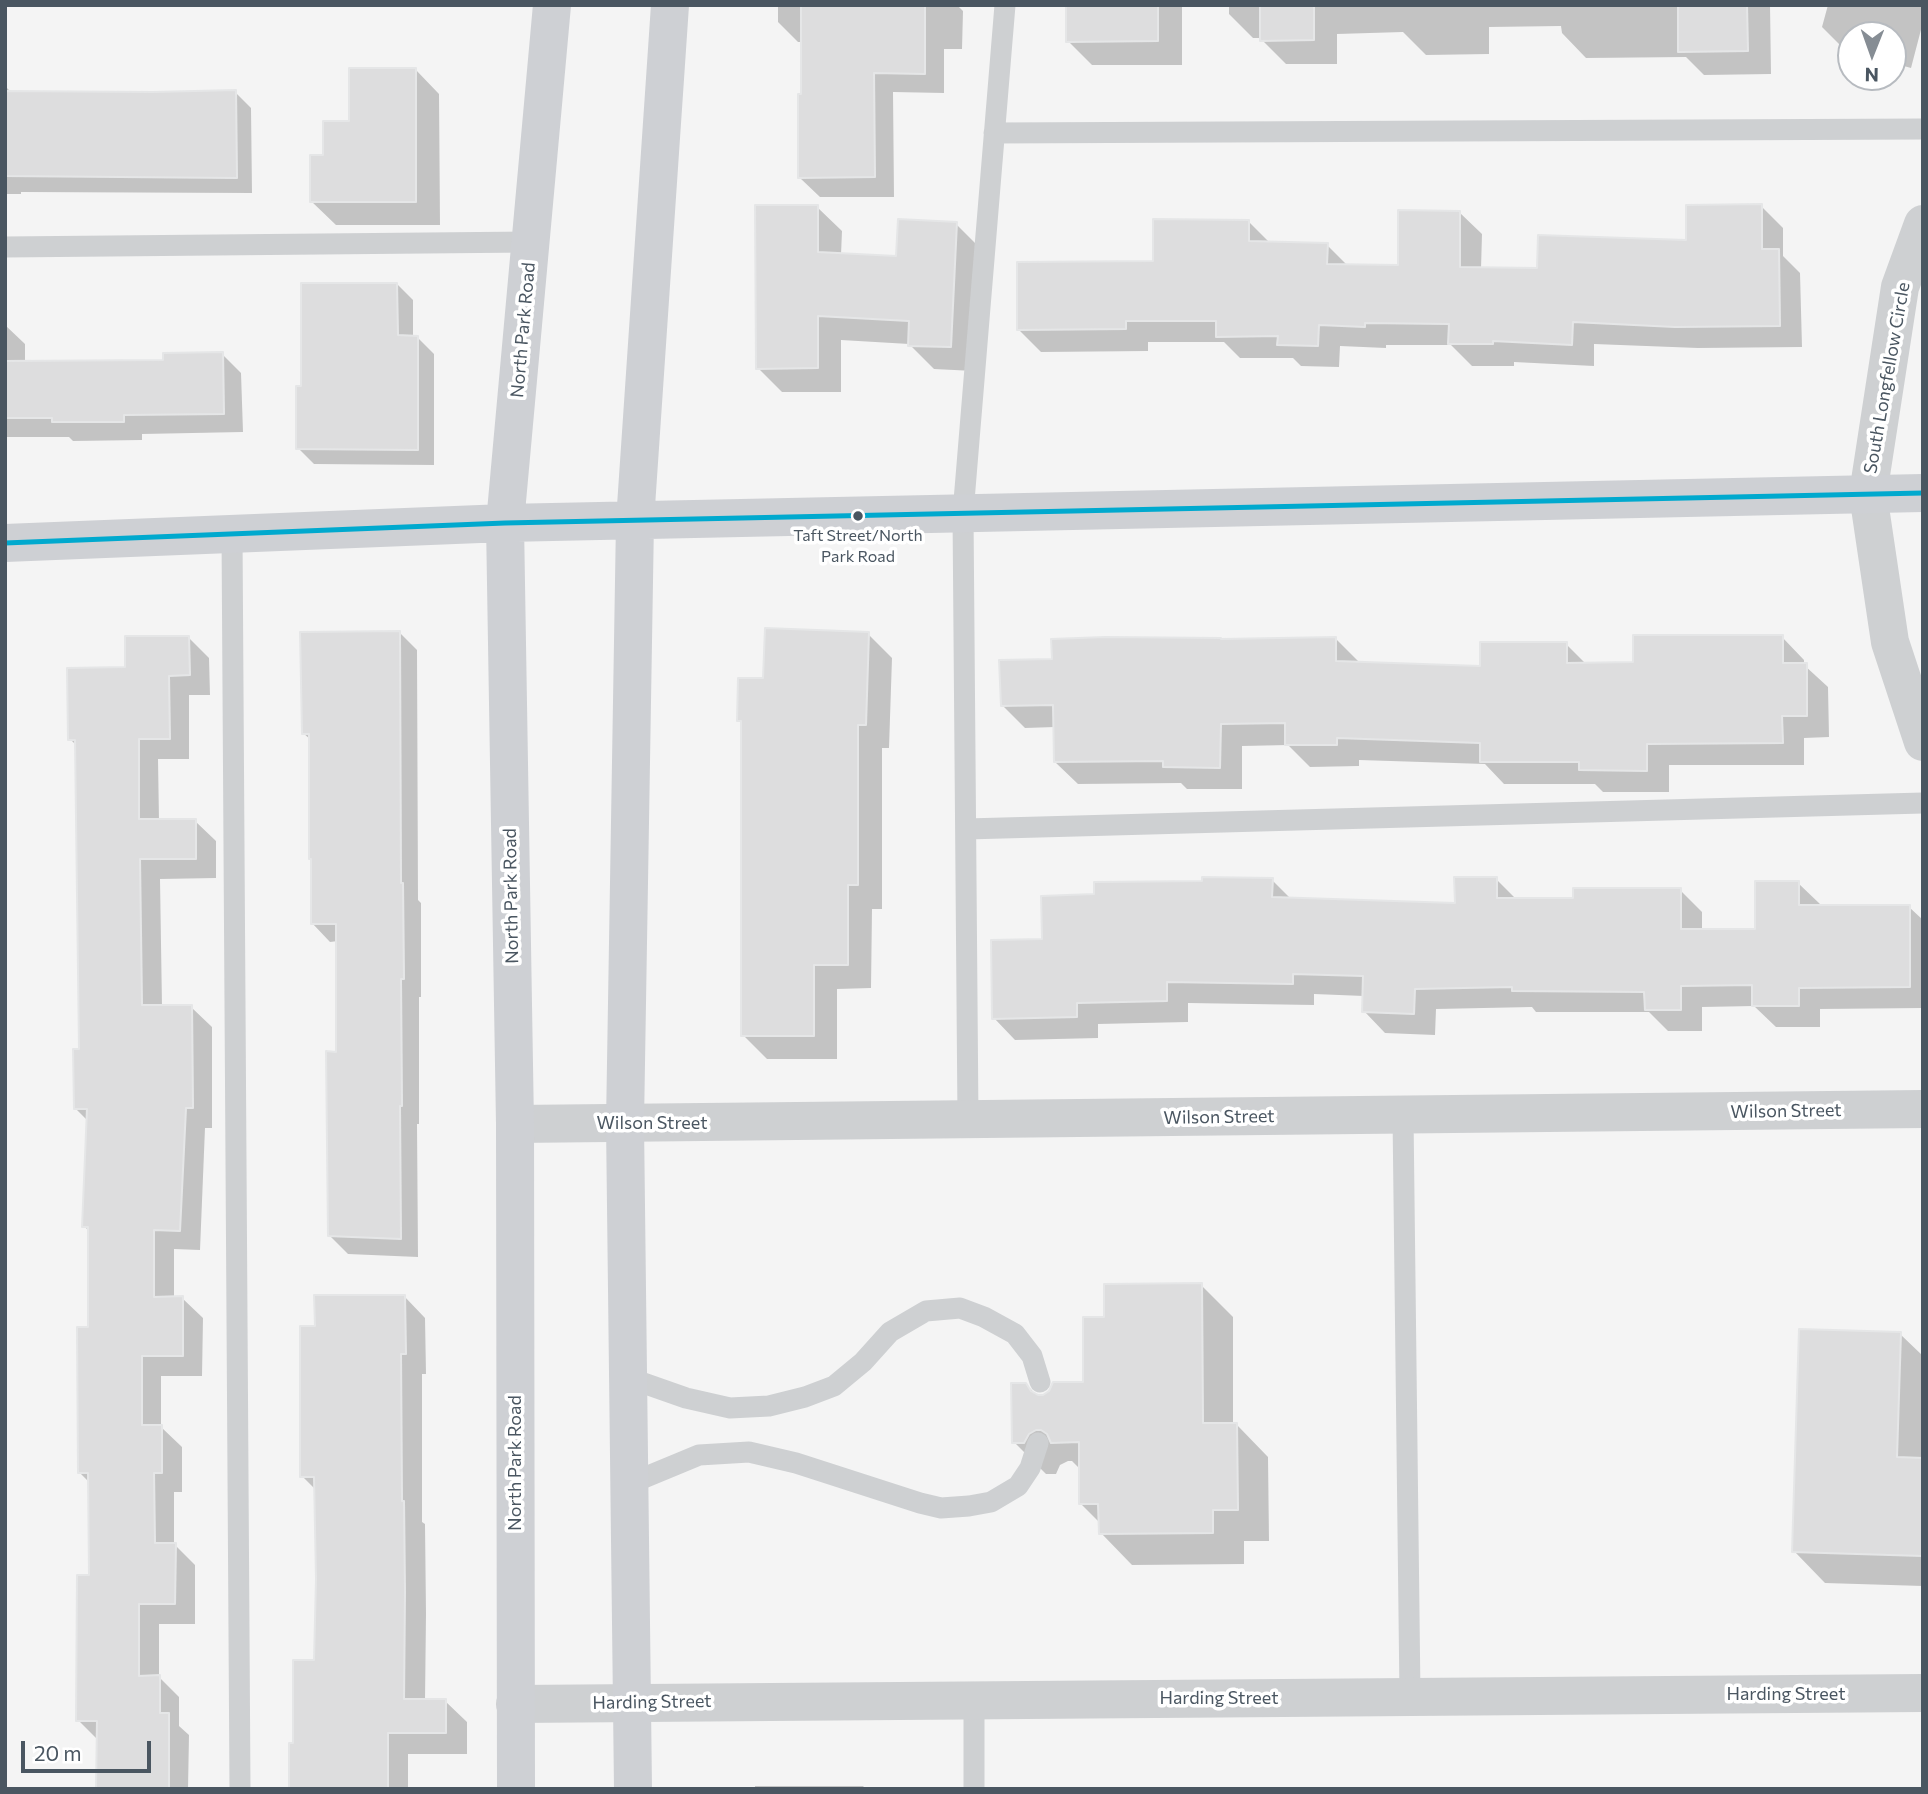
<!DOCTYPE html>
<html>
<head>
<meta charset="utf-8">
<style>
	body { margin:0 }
	#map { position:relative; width:1928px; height:1794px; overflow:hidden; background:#f4f4f4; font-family:Commissioner,sans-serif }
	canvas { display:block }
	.frame { position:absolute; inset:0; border:7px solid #4a5661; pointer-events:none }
	.north { position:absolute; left:1837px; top:21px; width:70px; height:70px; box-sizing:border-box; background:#fff; border:2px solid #b7bbc0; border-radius:50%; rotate:181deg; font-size:19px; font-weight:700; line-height:28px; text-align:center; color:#4a5661 }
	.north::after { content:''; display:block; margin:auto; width:24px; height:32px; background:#868d94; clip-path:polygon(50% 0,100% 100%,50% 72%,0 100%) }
	.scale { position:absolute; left:21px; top:1741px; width:130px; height:32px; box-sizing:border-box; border:4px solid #4a5661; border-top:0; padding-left:9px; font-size:21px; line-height:24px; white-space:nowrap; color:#4a5661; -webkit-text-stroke:5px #fff; paint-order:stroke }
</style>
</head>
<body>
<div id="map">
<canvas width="1928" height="1794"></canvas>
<div class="frame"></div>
<div class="north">N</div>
<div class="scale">20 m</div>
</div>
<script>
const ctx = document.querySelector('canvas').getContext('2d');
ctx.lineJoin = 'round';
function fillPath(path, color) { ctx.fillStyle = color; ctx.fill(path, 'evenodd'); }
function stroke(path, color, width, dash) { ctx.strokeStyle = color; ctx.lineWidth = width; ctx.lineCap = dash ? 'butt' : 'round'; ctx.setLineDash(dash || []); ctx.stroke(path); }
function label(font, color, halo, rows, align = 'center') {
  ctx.font = font + ' Commissioner,sans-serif'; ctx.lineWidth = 7; ctx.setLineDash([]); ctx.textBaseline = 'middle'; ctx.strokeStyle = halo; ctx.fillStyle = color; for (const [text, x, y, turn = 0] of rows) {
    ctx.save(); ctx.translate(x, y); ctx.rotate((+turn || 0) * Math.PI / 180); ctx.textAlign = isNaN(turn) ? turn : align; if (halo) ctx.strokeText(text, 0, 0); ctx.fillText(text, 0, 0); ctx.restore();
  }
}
fillPath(new Path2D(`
	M 778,5 L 957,5 L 963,11 L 962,49 L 944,49 L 944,93 L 893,92 L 894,197 L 820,197 L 800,178 L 803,42 L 798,42 L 778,22 Z
	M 1068,5 L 1182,5 L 1182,65 L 1092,65 L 1068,41 Z
	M 1229,5 L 1770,5 L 1771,74 L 1704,75 L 1686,57 L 1586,58 L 1562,33 L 1561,26 L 1489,27 L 1489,54 L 1426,55 L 1403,32 L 1337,34 L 1337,64 L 1286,64 L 1262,40 L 1262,38 L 1253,38 L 1229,14 Z
	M 1828,5 L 1923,5 L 1923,22 L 1911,68 L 1893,63 L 1893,35 L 1851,35 L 1851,52 L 1846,51 L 1822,27 Z
	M 415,69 L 439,94 L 440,225 L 336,225 L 311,201 L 325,157 L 351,122 Z
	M 5,86 L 12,93 L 235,92 L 251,108 L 252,193 L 21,192 L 21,194 L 5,194 Z
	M 1761,206 L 1783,228 L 1783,256 L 1800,273 L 1802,347 L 1698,348 L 1594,344 L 1594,366 L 1514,362 L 1514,366 L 1472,366 L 1451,345 L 1386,345 L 1386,348 L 1340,346 L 1339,367 L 1301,366 L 1293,358 L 1240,358 L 1224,342 L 1148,342 L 1148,351 L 1041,352 L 1019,330 L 1155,262 L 1248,221 L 1270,243 L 1327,245 L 1348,266 L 1400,267 L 1459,212 L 1482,234 L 1481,269 L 1538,270 L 1688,242 Z
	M 817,207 L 842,231 L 841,255 L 898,257 L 956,224 L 980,248 L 974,371 L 934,369 L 909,344 L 841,340 L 841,392 L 782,392 L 758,368 Z
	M 397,284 L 413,300 L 413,337 L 417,337 L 434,354 L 434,465 L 314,464 L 298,448 L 303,387 Z
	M 5,325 L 25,344 L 25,363 L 165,362 L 222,354 L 241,373 L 243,432 L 142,434 L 142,440 L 73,441 L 69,437 L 5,437 Z
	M 399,632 L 417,650 L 418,900 L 421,903 L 421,997 L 419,997 L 419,1124 L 417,1124 L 418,1257 L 348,1254 L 330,1236 L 338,1053 L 338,941 L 330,942 L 312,923 L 313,861 L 310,859 L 311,740 L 303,733 Z
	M 868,634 L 892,658 L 889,748 L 882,748 L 882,909 L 872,909 L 871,988 L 837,989 L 837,1059 L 767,1059 L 743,1035 L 743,724 L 739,720 L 765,680 Z
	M 1782,637 L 1804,660 L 1804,665 L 1828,687 L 1829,737 L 1804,738 L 1804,765 L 1669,765 L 1669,792 L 1603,792 L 1595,784 L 1504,784 L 1485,764 L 1359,760 L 1359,766 L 1310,767 L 1288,745 L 1242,746 L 1242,789 L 1187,789 L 1181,783 L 1078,784 L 1055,762 L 1055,727 L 1025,728 L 1002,705 L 1053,661 L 1220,639 L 1335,638 L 1358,661 L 1358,663 L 1482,667 L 1566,644 L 1586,664 L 1634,664 Z
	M 189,638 L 209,658 L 210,695 L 189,695 L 189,759 L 158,759 L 159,821 L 195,821 L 216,841 L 216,878 L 160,879 L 162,1007 L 191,1007 L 212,1027 L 212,1128 L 205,1128 L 200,1250 L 174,1249 L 174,1298 L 182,1298 L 203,1318 L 202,1376 L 161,1376 L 161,1427 L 182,1447 L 182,1492 L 174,1492 L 174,1544 L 195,1565 L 195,1624 L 159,1624 L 159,1677 L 179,1697 L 179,1726 L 189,1735 L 188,1789 L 98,1789 L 98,1740 L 78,1720 L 91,1577 L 90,1483 L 79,1472 L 90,1329 L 90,1232 L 84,1226 L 88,1121 L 75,1108 L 80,1051 L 77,746 L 70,739 L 127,669 Z
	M 1496,879 L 1517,900 L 1575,900 L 1680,890 L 1702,912 L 1702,931 L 1757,931 L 1798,883 L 1820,904 L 1820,907 L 1909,907 L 1923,920 L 1923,1008 L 1820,1009 L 1820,1027 L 1776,1027 L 1754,1006 L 1702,1007 L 1702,1031 L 1668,1031 L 1649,1012 L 1536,1012 L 1532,1007 L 1436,1009 L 1435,1035 L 1385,1033 L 1364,1011 L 1364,996 L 1314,994 L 1314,1005 L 1188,1003 L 1188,1022 L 1098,1024 L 1098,1038 L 1015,1040 L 994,1018 L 1044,941 L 1096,896 L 1272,880 L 1292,900 L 1457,905 Z
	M 1201,1285 L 1233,1317 L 1233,1425 L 1237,1425 L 1268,1457 L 1269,1541 L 1244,1541 L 1244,1564 L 1132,1565 L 1101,1533 L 1100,1523 L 1081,1504 L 1081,1470 L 1072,1461 L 1068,1461 L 1060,1465 L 1056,1474 L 1046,1474 L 1014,1442 L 1026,1384 L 1038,1397 L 1085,1384 L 1106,1318 Z
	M 404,1296 L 425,1318 L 426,1374 L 422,1374 L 422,1522 L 425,1524 L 426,1614 L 425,1701 L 445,1701 L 467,1722 L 467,1754 L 408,1754 L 408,1789 L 291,1789 L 295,1745 L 315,1662 L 317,1579 L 316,1490 L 302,1476 L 316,1327 Z
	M 1900,1334 L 1923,1356 L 1923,1586 L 1825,1583 L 1794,1551 Z
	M 755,1786 L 863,1786 L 866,1789 L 755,1789 Z`), '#0003');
const building = new Path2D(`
	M 801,5 L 925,5 L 925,74 L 874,73 L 875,177 L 798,178 L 798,94 L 801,94 Z
	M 1066,5 L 1158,5 L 1158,41 L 1066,42 Z
	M 1260,5 L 1314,5 L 1314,40 L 1260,41 Z
	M 1678,5 L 1747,5 L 1748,51 L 1678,52 Z
	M 349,68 L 416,68 L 416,202 L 310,202 L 310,155 L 323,155 L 323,121 L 349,121 Z
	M 236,90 L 237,178 L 5,176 L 5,91 L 153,92 Z
	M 1762,204 L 1762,249 L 1779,249 L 1780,326 L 1675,327 L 1573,322 L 1572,345 L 1493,341 L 1493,344 L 1448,344 L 1449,324 L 1365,323 L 1365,327 L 1319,325 L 1318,346 L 1277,345 L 1278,336 L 1216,337 L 1216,321 L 1126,321 L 1126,329 L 1017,330 L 1017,262 L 1153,261 L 1153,219 L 1249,220 L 1249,241 L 1328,243 L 1327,264 L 1398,265 L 1398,210 L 1460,211 L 1460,267 L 1537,268 L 1538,235 L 1686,240 L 1686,205 Z
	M 755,205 L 818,205 L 818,252 L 896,256 L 898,219 L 957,222 L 951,347 L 908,346 L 909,321 L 818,316 L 818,368 L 756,369 Z
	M 301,283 L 397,283 L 398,335 L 418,336 L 418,450 L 296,449 L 296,386 L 301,386 Z
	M 223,352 L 224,414 L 124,415 L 124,422 L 52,422 L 52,418 L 5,418 L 5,361 L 163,360 L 163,353 Z
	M 765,628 L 869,632 L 866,725 L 858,725 L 858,885 L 848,885 L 848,965 L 814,965 L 814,1036 L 741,1036 L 741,721 L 737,721 L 738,678 L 763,678 Z
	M 400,631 L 401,883 L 403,883 L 404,979 L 401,979 L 402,1106 L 400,1106 L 401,1239 L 328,1236 L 326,1051 L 336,1052 L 336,924 L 311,924 L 311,859 L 309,859 L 309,734 L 302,734 L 300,632 Z
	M 1633,635 L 1783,635 L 1783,663 L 1807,663 L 1807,716 L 1782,716 L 1783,743 L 1647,744 L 1647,771 L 1579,770 L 1579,762 L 1480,762 L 1480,743 L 1337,738 L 1337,745 L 1285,745 L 1285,723 L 1221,724 L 1220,768 L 1163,767 L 1163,761 L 1054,762 L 1053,705 L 1001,706 L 999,660 L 1052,659 L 1051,639 L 1105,637 L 1221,638 L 1221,639 L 1336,637 L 1336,661 L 1480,666 L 1480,642 L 1567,642 L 1567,663 L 1633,662 Z
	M 125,636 L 189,636 L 190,675 L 169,676 L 170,739 L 139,739 L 139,819 L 196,819 L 196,859 L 140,859 L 142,1005 L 192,1005 L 193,1108 L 186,1108 L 180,1231 L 154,1230 L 154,1297 L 183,1296 L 183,1356 L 142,1356 L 142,1425 L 162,1425 L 162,1473 L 154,1473 L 155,1543 L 176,1543 L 175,1604 L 139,1604 L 139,1676 L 160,1675 L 160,1713 L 169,1713 L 169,1789 L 96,1789 L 97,1721 L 76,1721 L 77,1575 L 89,1575 L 88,1473 L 78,1473 L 77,1327 L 88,1327 L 88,1227 L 82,1227 L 87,1109 L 74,1109 L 73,1049 L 79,1049 L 75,740 L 68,740 L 67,668 L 125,667 Z
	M 1202,877 L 1273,878 L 1272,897 L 1455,903 L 1454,877 L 1497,877 L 1497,898 L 1573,898 L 1573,888 L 1681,888 L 1681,929 L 1755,929 L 1755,881 L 1799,881 L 1799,905 L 1910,905 L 1910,987 L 1799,988 L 1799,1006 L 1752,1006 L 1752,985 L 1681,986 L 1681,1010 L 1645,1010 L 1644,992 L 1512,991 L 1512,987 L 1415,989 L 1414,1014 L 1362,1012 L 1363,976 L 1293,974 L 1293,984 L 1167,982 L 1167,1001 L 1077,1003 L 1077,1017 L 992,1019 L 991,940 L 1042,939 L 1041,896 L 1094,894 L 1094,882 L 1202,881 Z
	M 1202,1283 L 1203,1423 L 1237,1423 L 1238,1510 L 1213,1510 L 1213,1533 L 1099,1534 L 1098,1504 L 1079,1504 L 1079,1442 L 1051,1443 L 1047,1434 L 1041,1430 L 1036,1430 L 1029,1434 L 1024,1443 L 1012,1443 L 1011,1383 L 1026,1383 L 1031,1391 L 1038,1395 L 1043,1395 L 1049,1391 L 1053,1382 L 1083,1382 L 1083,1317 L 1104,1317 L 1104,1284 Z
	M 314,1295 L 405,1295 L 406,1354 L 401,1354 L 402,1501 L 404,1501 L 405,1592 L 404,1699 L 446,1699 L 446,1733 L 388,1733 L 388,1789 L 289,1789 L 289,1743 L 293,1743 L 293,1660 L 314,1660 L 316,1579 L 314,1477 L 300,1477 L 300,1326 L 315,1326 Z
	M 1799,1329 L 1901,1332 L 1897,1457 L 1923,1458 L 1923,1556 L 1792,1552 Z`);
fillPath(building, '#ddddde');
stroke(building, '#e5e6e7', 2);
stroke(new Path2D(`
	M 994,133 L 1923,129
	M 5,247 L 531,242
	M 232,533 L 240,1789
	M 966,829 L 1923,803
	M 1403,1115 L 1410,1696
	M 968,1120 L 963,513 L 1005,5
	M 629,1378 L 686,1398 L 730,1408 L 769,1406 L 805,1397 L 834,1386 L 863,1362 L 890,1332 L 926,1311 L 960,1308 L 984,1317 L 1015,1334 L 1032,1356 L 1040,1382
	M 629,1484 L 699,1455 L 749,1452 L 796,1463 L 920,1503 L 941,1508 L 969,1506 L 991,1502 L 1018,1486 L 1030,1468 L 1038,1443
	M 974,1699 L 974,1789`), '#ced0d2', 21);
stroke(new Path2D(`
	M 1923,224 L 1900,287 L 1868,494 L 1890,642 L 1923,742
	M 515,1124 L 1923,1109
	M 515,1704 L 1923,1693`), '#ced0d2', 38);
stroke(new Path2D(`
	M 5,543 L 505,523 L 1923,493
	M 516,1789 L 515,1124 L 505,523 L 552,5
	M 633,1789 L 625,1123 L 635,521 L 670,5`), '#ced0d4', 38);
stroke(new Path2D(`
	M 5,543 L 505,523 L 1923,493`), '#00a9ce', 5);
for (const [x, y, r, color] of [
	[858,516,6,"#4a5661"]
]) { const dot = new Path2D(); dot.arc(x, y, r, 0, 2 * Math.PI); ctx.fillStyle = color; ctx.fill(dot); stroke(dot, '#fff', 2.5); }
label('16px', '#4a5661', '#fff', [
	["Taft Street/North",858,536],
	["Park Road",858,557]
]);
label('18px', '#4a5661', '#fff', [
	["North Park Road",523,330,-85],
	["South Longfellow Circle",1887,378,-80],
	["North Park Road",511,896,-91],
	["Wilson Street",1786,1111,-1],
	["Wilson Street",1219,1117,-1],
	["Wilson Street",652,1123],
	["North Park Road",515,1463,-90],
	["Harding Street",1786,1694],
	["Harding Street",1219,1698],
	["Harding Street",652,1702,-1]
]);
</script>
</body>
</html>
